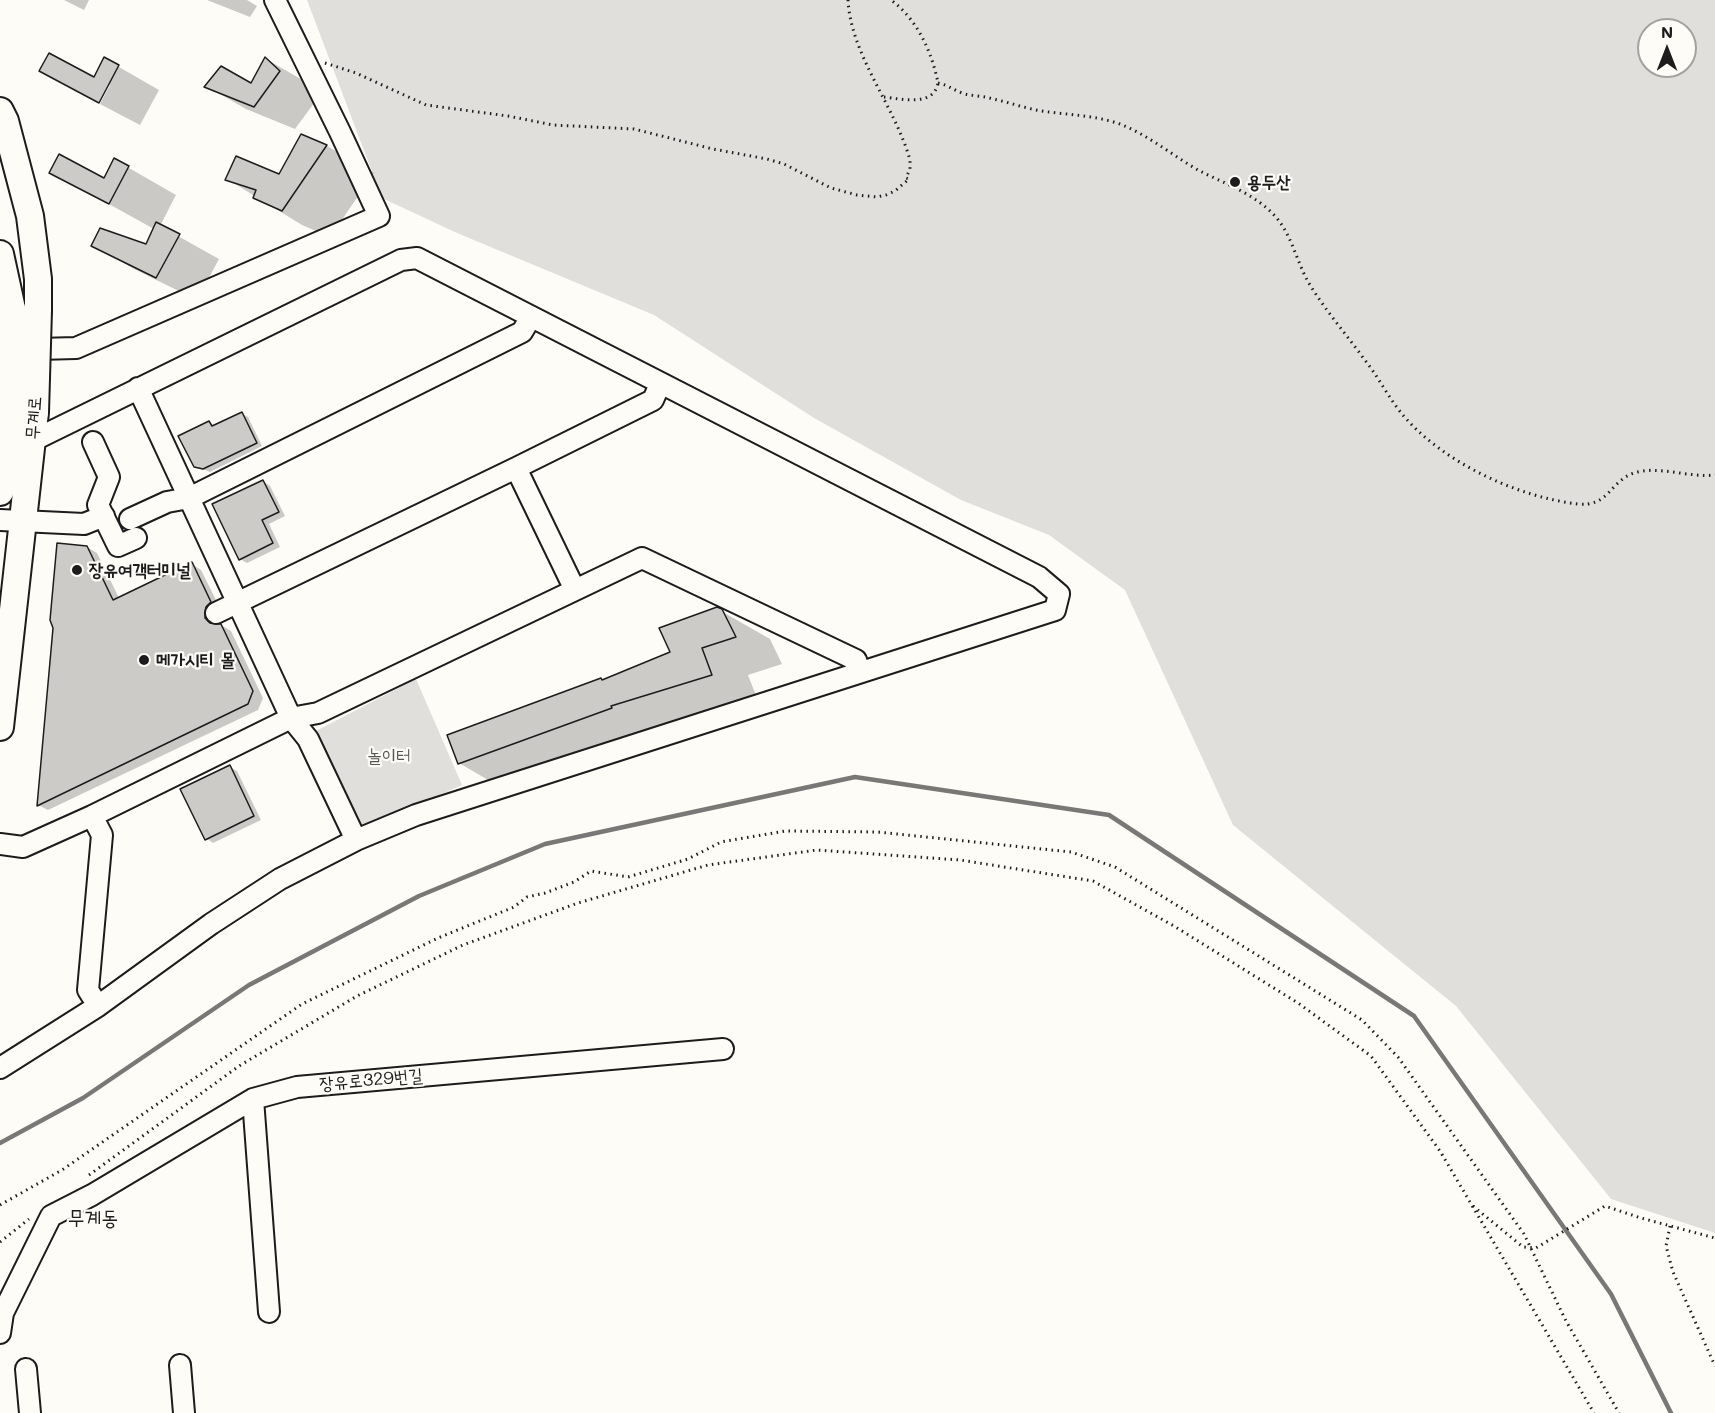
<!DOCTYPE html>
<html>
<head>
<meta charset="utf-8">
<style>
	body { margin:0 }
	#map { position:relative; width:1715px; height:1413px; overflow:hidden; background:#fdfcf7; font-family:Mali,sans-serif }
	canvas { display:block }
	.north { position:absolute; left:1637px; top:18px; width:60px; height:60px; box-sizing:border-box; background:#fdfcf7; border:2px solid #a3a29f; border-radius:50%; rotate:0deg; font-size:16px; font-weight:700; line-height:24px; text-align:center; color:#1c1c1c }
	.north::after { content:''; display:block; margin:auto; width:21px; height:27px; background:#1c1c1c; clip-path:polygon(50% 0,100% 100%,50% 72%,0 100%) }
</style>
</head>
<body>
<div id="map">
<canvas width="1715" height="1413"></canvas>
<div class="north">N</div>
</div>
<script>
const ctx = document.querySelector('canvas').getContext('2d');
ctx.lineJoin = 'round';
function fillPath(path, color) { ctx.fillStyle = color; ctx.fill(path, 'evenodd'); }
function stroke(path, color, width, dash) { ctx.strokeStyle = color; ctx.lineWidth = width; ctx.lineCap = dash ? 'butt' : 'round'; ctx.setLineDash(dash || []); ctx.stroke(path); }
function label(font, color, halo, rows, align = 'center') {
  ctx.font = font + ' Mali,"Poor Story",sans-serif'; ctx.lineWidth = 4.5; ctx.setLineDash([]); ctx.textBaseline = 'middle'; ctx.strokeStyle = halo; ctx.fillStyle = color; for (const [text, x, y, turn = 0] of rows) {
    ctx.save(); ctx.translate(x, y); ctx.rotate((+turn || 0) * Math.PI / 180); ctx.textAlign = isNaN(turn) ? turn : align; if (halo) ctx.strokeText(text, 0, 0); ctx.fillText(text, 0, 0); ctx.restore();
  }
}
fillPath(new Path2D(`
	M 307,0 L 1715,0 L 1715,1233 L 1611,1199 L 1456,1006 L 1233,825 L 1125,590 L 1049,535 L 961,500 L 814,418 L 654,315 L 457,233 L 382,198 ZM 1649,30 L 1685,30 L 1685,66 L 1649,66 Z
	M 416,679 L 462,785 L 363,830 L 316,731 Z`), '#e0dfdb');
fillPath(new Path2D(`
	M 64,0 L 89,0 L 84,10 Z
	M 207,0 L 247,0 L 257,6 L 250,17 Z
	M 105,59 L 159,90 L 140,125 L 100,104 L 110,85 L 107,85 L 98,103 L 41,71 L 94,79 Z
	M 266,59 L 306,82 L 320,95 L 295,129 L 246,109 L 206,86 L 251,85 Z
	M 302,136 L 327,146 L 374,173 L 330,237 L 302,225 L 227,179 L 280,176 Z
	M 115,160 L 176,195 L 160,226 L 219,259 L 197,300 L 134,269 L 93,245 L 147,246 L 154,229 L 51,172 L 104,180 Z
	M 242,414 L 248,417 L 262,446 L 210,472 L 195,466 L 209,423 L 215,426 Z
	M 263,481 L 270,486 L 285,516 L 269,524 L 280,547 L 247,563 L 240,559 Z
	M 87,547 L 97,553 L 119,598 L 192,564 L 201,570 L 220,608 L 215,612 L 214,625 L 221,625 L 231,631 L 263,698 L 258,710 L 48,810 L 38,805 L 55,627 Z
	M 721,611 L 770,639 L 782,664 L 748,675 L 759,703 L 507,791 L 459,763 L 603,681 L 672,653 Z
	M 230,767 L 237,771 L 261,820 L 213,843 L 206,838 Z`), '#0003');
stroke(new Path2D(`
	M 0,1143 L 83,1098 L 249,985 L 419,896 L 545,844 L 855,777 L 1109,815 L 1414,1016 L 1611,1294 L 1671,1413`), '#797876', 4.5);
const building = new Path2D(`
	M 49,53 L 94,77 L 104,57 L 119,65 L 99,103 L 39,71 Z
	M 265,57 L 280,71 L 254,107 L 204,87 L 221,66 L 251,83 Z
	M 301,134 L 327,145 L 282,211 L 253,198 L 256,190 L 225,180 L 236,156 L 279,174 Z
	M 59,154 L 104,178 L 114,158 L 129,166 L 109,204 L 49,173 Z
	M 156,222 L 180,234 L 156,278 L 91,246 L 100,228 L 146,244 Z
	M 242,412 L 257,443 L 203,469 L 194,467 L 178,436 L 209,421 L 212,426 Z
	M 263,480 L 279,512 L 262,520 L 273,543 L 239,560 L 212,504 Z
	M 57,543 L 87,546 L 113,600 L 192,562 L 211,602 L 206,607 L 205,618 L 210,623 L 221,624 L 253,691 L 248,704 L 37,806 L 53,628 L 50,620 Z
	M 717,607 L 722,609 L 736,637 L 702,648 L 712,675 L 611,706 L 612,708 L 458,764 L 447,735 L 601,678 L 602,680 L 670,652 L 659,628 Z
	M 230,765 L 254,816 L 205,840 L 180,789 Z`);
fillPath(building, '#cccbc8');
stroke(building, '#1c1c1c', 1.5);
const minor = new Path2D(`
	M 0,350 L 76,348 L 379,216 L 340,132 L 275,0
	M 138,388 L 291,718 L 308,739 L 356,840
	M 93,442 L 109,477 L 98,505 L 118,546 L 136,538
	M 516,468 L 575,590
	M 130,519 L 167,502 L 189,498 L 522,332 L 531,317
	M 0,520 L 84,524 L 104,516
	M 216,613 L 516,468 L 653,400 L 660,384
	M 92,816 L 102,835 L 88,990 L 98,1006
	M 0,844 L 23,847 L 92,816 L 291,718 L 318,713 L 642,558 L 856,660 L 860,672
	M 0,1068 L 98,1006 L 211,924 L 280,879 L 356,840 L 416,815 L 1055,610 L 1059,594 L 1039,577 L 417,258 L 401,260 L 32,441
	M 253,1099 L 269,1312
	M 0,1333 L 3,1313 L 51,1216 L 92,1195 L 253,1099 L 297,1087 L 723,1049
	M 180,1365 L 184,1413
	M 26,1369 L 30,1413`);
const major = new Path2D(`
	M 0,111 L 5,121 L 30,216 L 38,279 L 38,310
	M 0,254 L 12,309
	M 0,492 L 9,412
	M 0,727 L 35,412`);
stroke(minor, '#1c1c1c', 24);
stroke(major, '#1c1c1c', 30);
stroke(new Path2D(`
	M 325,63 L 356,73 L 426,105 L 508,116 L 553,125 L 634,129 L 713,149 L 767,159 L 784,164 L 831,188 L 857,195 L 877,197 L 886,195 L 895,191 L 909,179 L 906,178 L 910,169 L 910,160 C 895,106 851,56 848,0
	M 938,83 C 948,85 955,91 965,94 C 974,96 984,96 993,99 C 1012,103 1030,110 1049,112 C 1073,115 1097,116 1120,124 C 1148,135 1172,155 1198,170 C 1223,183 1253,193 1273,214 C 1292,233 1296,262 1310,285 C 1326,311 1346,334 1364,359 C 1378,376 1388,397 1402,414 C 1442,462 1517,497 1578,504 C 1609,507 1610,481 1634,473 C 1657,465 1689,478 1715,475
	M 884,97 C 901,99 934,107 938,83 C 932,52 917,19 891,0
	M 89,1175 L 239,1066 L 357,996 L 463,945 L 578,903 L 708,865 L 817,850 L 960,860 L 1093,881 L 1174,926 L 1298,1003 L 1371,1056 L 1440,1151 L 1594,1413
	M 0,1205 L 62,1170 L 302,1004 L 438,938 L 514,907 L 527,897 L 545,893 L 574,882 L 591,871 L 628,877 L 688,859 L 721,842 L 786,831 L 878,832 L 1071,852 L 1115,867 L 1362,1020 L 1398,1057 L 1524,1234 L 1566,1321 L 1619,1413
	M 1473,1206 L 1523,1247 L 1536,1248 L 1605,1206 L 1641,1218 L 1715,1238
	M 1670,1226 L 1666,1246 L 1673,1272 L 1715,1366
	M 0,1242 L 29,1219`), '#1c1c1c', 3, [1.5, 4.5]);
stroke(minor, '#fdfcf7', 20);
stroke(major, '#fdfcf7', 26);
const majorBridge = new Path2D(`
	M 9,412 L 12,309
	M 35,412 L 38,310`);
stroke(majorBridge, '#1c1c1c', 30, []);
stroke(majorBridge, '#fdfcf7', 26);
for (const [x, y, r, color] of [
	[1235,182,6,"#1c1c1c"],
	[77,570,6,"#1c1c1c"],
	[144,660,6,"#1c1c1c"]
]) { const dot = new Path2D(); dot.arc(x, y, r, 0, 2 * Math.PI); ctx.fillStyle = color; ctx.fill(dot); stroke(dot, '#fdfcf7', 2); }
label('bold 18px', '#1c1c1c', '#fdfcf7', [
	["용두산",1247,182],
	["장유여객터미널",89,570],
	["메가시티 몰",156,660]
], 'left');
label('18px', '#1c1c1c', '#fdfcf7', [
	["무계로",34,418,-86],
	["장유로329번길",371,1080,-5]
]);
label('18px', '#575655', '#fdfcf7', [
	["놀이터",389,756]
]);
label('21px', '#1c1c1c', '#fdfcf7', [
	["무계동",93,1219]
]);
</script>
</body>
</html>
